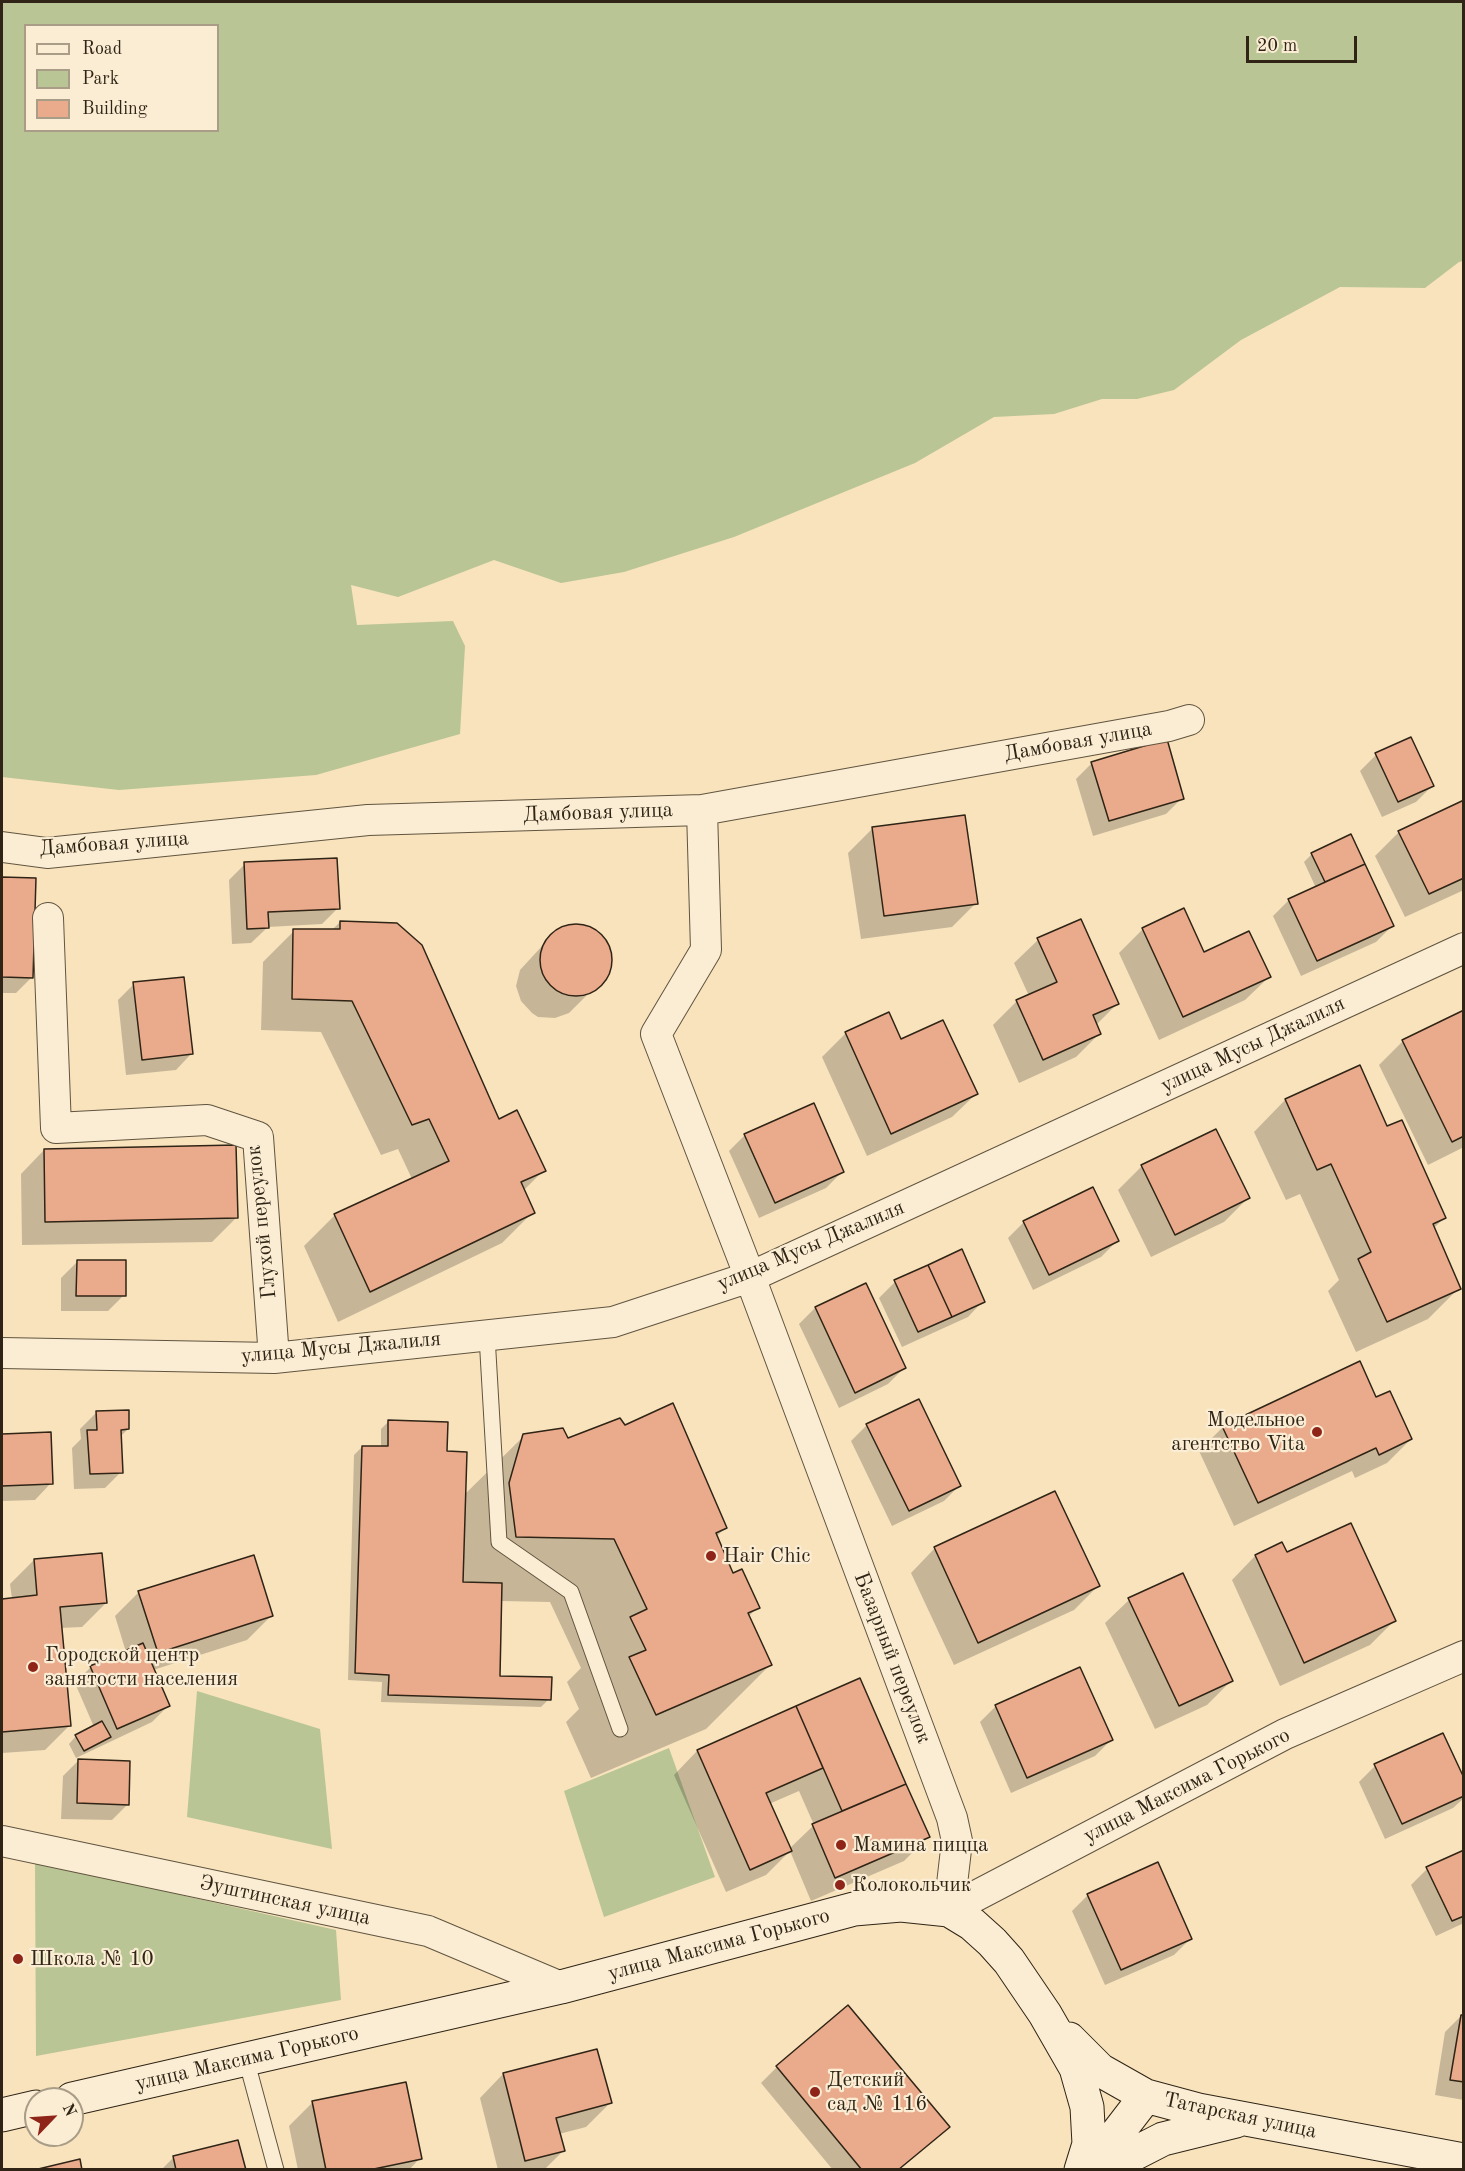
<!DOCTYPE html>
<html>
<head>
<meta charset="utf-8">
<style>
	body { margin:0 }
	#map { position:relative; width:1465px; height:2171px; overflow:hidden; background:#f8e3bd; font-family:"Old Standard TT",serif }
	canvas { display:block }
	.frame { position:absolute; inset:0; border:3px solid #2f2415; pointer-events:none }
	.legend { position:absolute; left:24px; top:24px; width:195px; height:108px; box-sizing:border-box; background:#faedd4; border:2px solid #a99d88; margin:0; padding:8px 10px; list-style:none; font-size:18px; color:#2f2415 }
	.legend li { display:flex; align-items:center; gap:12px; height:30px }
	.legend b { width:30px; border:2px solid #a99d88 }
	.north { position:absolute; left:24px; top:2087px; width:60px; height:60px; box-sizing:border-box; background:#faedd4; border:2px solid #a99d88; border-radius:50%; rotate:65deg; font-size:16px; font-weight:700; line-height:24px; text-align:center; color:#2f2415 }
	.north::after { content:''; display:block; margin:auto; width:21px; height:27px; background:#8f2418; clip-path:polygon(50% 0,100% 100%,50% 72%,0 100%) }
	.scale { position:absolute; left:1246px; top:36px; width:111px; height:27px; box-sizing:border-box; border:3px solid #2f2415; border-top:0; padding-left:8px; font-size:18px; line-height:21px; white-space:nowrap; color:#2f2415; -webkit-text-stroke:4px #faedd4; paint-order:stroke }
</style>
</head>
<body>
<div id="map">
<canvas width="1465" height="2171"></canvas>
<div class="frame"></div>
<ul class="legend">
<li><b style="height:8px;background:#faedd4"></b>Road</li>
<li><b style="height:16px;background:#b9c594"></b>Park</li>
<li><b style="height:16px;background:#eaaa8c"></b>Building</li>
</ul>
<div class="north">N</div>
<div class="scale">20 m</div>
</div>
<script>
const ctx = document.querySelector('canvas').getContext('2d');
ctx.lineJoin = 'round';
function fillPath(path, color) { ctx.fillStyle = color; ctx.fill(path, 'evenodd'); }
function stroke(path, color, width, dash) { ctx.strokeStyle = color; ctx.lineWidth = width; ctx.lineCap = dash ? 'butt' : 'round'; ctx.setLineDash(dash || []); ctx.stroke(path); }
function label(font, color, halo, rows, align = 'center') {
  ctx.font = font + ' "Old Standard TT",serif'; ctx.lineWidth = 4.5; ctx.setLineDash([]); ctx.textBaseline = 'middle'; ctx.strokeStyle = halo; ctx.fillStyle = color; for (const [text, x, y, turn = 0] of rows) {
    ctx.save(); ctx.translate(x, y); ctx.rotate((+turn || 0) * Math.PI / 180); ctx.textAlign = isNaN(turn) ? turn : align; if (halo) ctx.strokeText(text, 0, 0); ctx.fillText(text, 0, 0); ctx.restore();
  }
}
fillPath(new Path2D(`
	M 2,2 L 1463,2 L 1463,261 L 1459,262 L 1425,288 L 1340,287 L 1241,340 L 1174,390 L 1137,399 L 1102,399 L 1054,414 L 994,417 L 915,463 L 734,537 L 624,572 L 561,583 L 494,560 L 398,597 L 351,585 L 357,625 L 453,621 L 465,646 L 460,734 L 316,775 L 119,790 L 2,777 ZM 26,26 L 218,26 L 218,130 L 26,130 Z
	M 197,1691 L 320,1729 L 332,1849 L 187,1817 Z
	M 669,1748 L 715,1877 L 604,1917 L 564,1791 Z
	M 35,1862 L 336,1930 L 341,2000 L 36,2056 Z`), '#b9c594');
fillPath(new Path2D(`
	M 1376,755 L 1432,786 L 1416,802 L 1382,817 L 1360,771 Z
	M 1092,763 L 1182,798 L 1166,814 L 1093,836 L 1076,779 Z
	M 1464,801 L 1464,890 L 1405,917 L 1375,856 L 1399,832 Z
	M 872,829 L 976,903 L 952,927 L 861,939 L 848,853 Z
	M 1351,836 L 1392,926 L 1376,942 L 1301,976 L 1273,916 L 1289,900 L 1316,888 L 1304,862 L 1312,854 Z
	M 245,864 L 338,908 L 322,924 L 268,927 L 251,943 L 232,944 L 229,880 Z
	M 2,878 L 34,879 L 32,977 L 16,993 L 2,993 Z
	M 340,922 L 498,1121 L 544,1170 L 523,1191 L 533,1212 L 502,1243 L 338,1322 L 304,1246 L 335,1215 L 412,1179 L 398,1149 L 381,1155 L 321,1032 L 261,1030 L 263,962 L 294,931 L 332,930 Z
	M 576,925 L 592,929 L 607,947 L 610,962 L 605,977 L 569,1013 L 555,1018 L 538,1017 L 532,1013 L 521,1001 L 516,986 L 520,970 L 554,933 L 561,929 Z
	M 1143,929 L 1204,954 L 1269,977 L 1245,1000 L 1159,1040 L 1119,953 Z
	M 1038,940 L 1117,1004 L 1096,1025 L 1100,1033 L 1076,1057 L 1019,1083 L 993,1025 L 1017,1001 L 1029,996 L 1014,963 Z
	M 134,984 L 192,1053 L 176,1070 L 126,1075 L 118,1000 Z
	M 1464,1012 L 1464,1147 L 1428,1165 L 1379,1065 L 1403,1041 Z
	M 888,1014 L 900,1041 L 976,1094 L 952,1117 L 867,1156 L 822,1057 L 845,1034 Z
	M 1359,1067 L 1387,1128 L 1444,1218 L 1433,1229 L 1459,1288 L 1428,1319 L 1356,1352 L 1328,1291 L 1339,1280 L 1300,1194 L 1286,1200 L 1254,1132 L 1285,1100 Z
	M 745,1135 L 842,1172 L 826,1188 L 759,1218 L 729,1151 Z
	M 44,1150 L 236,1218 L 212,1242 L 22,1245 L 21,1174 Z
	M 1142,1166 L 1248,1198 L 1224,1222 L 1151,1257 L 1118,1190 Z
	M 1024,1222 L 1117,1241 L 1101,1257 L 1033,1290 L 1008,1238 Z
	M 77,1262 L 124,1295 L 108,1311 L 61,1311 L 61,1278 Z
	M 895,1282 L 983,1301 L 968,1317 L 902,1347 L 879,1298 Z
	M 865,1285 L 904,1368 L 888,1384 L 839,1408 L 799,1324 L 815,1308 Z
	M 1376,1399 L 1411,1439 L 1387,1463 L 1355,1478 L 1352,1471 L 1234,1526 L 1199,1451 L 1223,1427 Z
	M 96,1413 L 128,1429 L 120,1437 L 121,1472 L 105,1488 L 74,1489 L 72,1448 L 81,1439 L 80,1429 Z
	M 389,1421 L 445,1453 L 464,1495 L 524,1436 L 568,1440 L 725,1528 L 716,1537 L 732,1575 L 758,1607 L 748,1617 L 770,1665 L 706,1729 L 591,1778 L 566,1722 L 579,1709 L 567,1682 L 581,1668 L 550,1602 L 500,1601 L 498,1677 L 549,1699 L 541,1707 L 381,1702 L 382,1682 L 348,1680 L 354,1455 L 362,1447 L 381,1447 L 381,1429 Z
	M 867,1425 L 960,1485 L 944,1501 L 892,1526 L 851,1441 Z
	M 49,1434 L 51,1483 L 35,1500 L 2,1501 L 2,1435 Z
	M 1054,1493 L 1098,1586 L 1074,1610 L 954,1665 L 911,1573 L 934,1549 Z
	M 1286,1554 L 1394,1621 L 1370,1645 L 1280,1686 L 1232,1580 L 1255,1556 Z
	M 34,1560 L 106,1603 L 82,1627 L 60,1628 L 69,1726 L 45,1750 L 2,1753 L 2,1600 L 12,1599 L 10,1584 Z
	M 139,1592 L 271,1616 L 247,1640 L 153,1670 L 168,1706 L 152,1722 L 76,1758 L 69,1744 L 76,1736 L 94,1727 L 75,1683 L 91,1667 L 126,1652 L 115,1616 Z
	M 1129,1600 L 1231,1681 L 1207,1705 L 1155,1729 L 1105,1623 Z
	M 1079,1669 L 1111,1740 L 1095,1756 L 1011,1793 L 980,1722 L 996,1706 Z
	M 859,1680 L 928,1837 L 904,1861 L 811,1901 L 790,1851 L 766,1875 L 726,1892 L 674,1775 L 697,1751 ZM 799,1791 L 814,1825 L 789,1849 L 769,1804 Z
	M 79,1760 L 128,1804 L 112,1820 L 61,1819 L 63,1776 Z
	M 1375,1766 L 1464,1782 L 1464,1798 L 1453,1808 L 1385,1839 L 1359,1782 Z
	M 1464,1851 L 1464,1923 L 1436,1936 L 1411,1885 L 1427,1869 Z
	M 1088,1895 L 1190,1939 L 1174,1955 L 1105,1985 L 1072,1911 Z
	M 848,2007 L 948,2126 L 899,2170 L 833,2170 L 761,2083 L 777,2067 Z
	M 1461,2016 L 1464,2017 L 1464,2100 L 1435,2095 L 1445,2032 Z
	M 503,2074 L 610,2103 L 586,2127 L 559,2134 L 563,2151 L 544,2170 L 498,2170 L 480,2098 Z
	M 313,2102 L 420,2158 L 409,2170 L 298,2170 L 289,2126 Z
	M 237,2142 L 244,2170 L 161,2170 L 173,2158 Z`), '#0003');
const building = new Path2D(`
	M 1411,737 L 1434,786 L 1398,802 L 1375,753 Z
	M 1167,739 L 1184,799 L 1109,821 L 1091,762 Z
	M 1464,800 L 1464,878 L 1429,894 L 1398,831 Z
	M 965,815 L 978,904 L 884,916 L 872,827 Z
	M 1351,834 L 1365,864 L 1325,882 L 1311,853 Z
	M 337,858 L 340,909 L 268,912 L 269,928 L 247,929 L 244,862 Z
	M 1365,864 L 1394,926 L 1317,961 L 1288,899 Z
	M 2,877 L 36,878 L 33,978 L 2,977 Z
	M 1184,908 L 1204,952 L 1249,931 L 1271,977 L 1183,1017 L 1142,928 Z
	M 1081,919 L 1119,1004 L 1093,1015 L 1101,1034 L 1043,1060 L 1016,1000 L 1057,982 L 1037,938 Z
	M 340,921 L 397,923 L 422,945 L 499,1119 L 517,1110 L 546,1171 L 521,1182 L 535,1213 L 370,1292 L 334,1214 L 449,1161 L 429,1119 L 412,1125 L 352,1001 L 292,999 L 293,929 L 340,929 Z
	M540 960a36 36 0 1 1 72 0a36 36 0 1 1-72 0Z
	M 184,977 L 193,1054 L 142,1060 L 133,982 Z
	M 1464,1010 L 1464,1136 L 1452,1142 L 1402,1040 Z
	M 889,1012 L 901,1039 L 943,1020 L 978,1094 L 891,1134 L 845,1032 Z
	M 1360,1065 L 1387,1126 L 1402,1120 L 1446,1218 L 1433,1224 L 1461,1289 L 1387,1322 L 1358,1259 L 1371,1252 L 1331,1164 L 1317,1170 L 1285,1099 Z
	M 814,1103 L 844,1172 L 775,1203 L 744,1134 Z
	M 1216,1129 L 1250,1198 L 1175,1235 L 1141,1165 Z
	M 236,1145 L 238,1218 L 45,1222 L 44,1149 Z
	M 1093,1187 L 1119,1241 L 1049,1275 L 1023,1221 Z
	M 962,1249 L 985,1302 L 952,1317 L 928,1265 Z
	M 77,1260 L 126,1260 L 126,1296 L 76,1296 Z
	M 928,1265 L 952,1317 L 918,1332 L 894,1280 Z
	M 866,1283 L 906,1368 L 855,1393 L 815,1307 Z
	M 1360,1361 L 1376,1397 L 1390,1391 L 1412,1439 L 1379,1455 L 1376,1448 L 1258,1503 L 1222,1426 Z
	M 919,1399 L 961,1486 L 909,1511 L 866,1424 Z
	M 673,1403 L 727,1528 L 716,1533 L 733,1573 L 742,1569 L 760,1608 L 748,1613 L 772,1665 L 656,1715 L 629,1657 L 646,1650 L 630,1617 L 647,1609 L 614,1539 L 516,1537 L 509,1483 L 523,1434 L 563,1428 L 568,1438 L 620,1418 L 625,1425 Z
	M 129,1410 L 129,1429 L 121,1430 L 123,1473 L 90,1474 L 87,1430 L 97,1430 L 96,1411 Z
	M 388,1420 L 448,1422 L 447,1451 L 467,1452 L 463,1582 L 502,1583 L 500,1676 L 552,1677 L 551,1700 L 388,1695 L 389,1675 L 355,1673 L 362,1446 L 388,1446 Z
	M 51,1432 L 53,1484 L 2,1486 L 2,1434 Z
	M 1055,1491 L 1100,1586 L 978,1643 L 934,1547 Z
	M 1351,1523 L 1396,1621 L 1304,1663 L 1255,1555 L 1282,1542 L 1287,1552 Z
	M 102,1553 L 107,1603 L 60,1607 L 71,1726 L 2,1732 L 2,1599 L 37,1595 L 34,1559 Z
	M 254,1555 L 273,1616 L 158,1653 L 138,1591 Z
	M 1183,1573 L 1233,1681 L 1179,1706 L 1128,1598 Z
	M 143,1643 L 170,1706 L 117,1729 L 90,1666 Z
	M 1080,1667 L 1113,1740 L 1027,1778 L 995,1705 Z
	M 860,1678 L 906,1784 L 842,1811 L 796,1706 Z
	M 796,1706 L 823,1768 L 766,1793 L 792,1851 L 750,1870 L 697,1750 Z
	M 102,1721 L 111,1737 L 84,1751 L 75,1735 Z
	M 1443,1733 L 1464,1778 L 1464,1796 L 1402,1824 L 1374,1764 Z
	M 78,1759 L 130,1761 L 129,1805 L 77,1803 Z
	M 906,1784 L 930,1837 L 835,1878 L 812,1824 Z
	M 1464,1850 L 1464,1916 L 1452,1921 L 1426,1867 Z
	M 1158,1862 L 1192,1939 L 1121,1970 L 1087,1894 Z
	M 848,2005 L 950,2127 L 898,2170 L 862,2170 L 776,2066 Z
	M 1461,2015 L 1464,2015 L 1464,2082 L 1450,2080 Z
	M 597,2049 L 612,2103 L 556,2118 L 565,2151 L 525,2161 L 503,2073 Z
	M 406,2082 L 422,2159 L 369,2170 L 326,2170 L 312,2101 Z
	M 238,2140 L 246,2170 L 176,2170 L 173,2156 Z
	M 80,2159 L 82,2170 L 34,2170 Z`);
fillPath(building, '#eaaa8c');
stroke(building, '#2f2415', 1.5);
const lane = new Path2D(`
	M 487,1336 L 499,1542 L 571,1592 L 620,1729
	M 246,2059 L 276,2170`);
const street = new Path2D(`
	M 702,810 L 706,950 L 656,1034 L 750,1277 L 952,1818 L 957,1841 L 949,1910
	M 2,847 L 47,853 L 368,820 L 702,810 L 1169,726 L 1189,720
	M 48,918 L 56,1128 L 207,1120 L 258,1137 L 274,1358
	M 2,1353 L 274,1358 L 613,1322 L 750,1277 L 1464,948
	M 2,1841 L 428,1931 L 561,1987
	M 949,1910 L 1285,1734 L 1464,1656`);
const secondary = new Path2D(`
	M 1069,2039 L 1100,2070 L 1146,2096 L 1198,2110 L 1464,2160
	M 72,2099 L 561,1987 L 854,1909 L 901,1905 L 949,1910 L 972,1924 L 992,1942 L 1009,1961 L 1045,2014 L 1076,2068 L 1087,2107 L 1089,2144 L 1081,2170
	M 2,2115 L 36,2107
	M 1089,2170 L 1146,2096
	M 1107,2170 L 1122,2160 L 1163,2139 L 1236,2121`);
stroke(lane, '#61543f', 17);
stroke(street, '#61543f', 32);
stroke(secondary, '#2f2415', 35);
stroke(lane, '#faedd4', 15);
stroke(street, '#faedd4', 30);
stroke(secondary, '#faedd4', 33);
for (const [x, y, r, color] of [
	[1317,1432,6,"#8f2418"],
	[711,1556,6,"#8f2418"],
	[33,1667,6,"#8f2418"],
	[841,1845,6,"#8f2418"],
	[840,1885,6,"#8f2418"],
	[18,1959,6,"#8f2418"],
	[815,2092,6,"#8f2418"]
]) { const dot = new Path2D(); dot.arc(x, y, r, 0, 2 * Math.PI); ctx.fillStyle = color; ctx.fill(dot); stroke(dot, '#faedd4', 2); }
label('21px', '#2f2415', '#faedd4', [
	["Дамбовая улица",1078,742,-10],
	["Дамбовая улица",598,813,-2],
	["Дамбовая улица",114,844,-4],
	["улица Мусы Джалиля",1253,1045,-25],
	["Глухой переулок",262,1222,-96],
	["улица Мусы Джалиля",811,1246,-23],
	["улица Мусы Джалиля",341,1348,-5],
	["Базарный переулок",892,1658,69],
	["улица Максима Горького",1187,1786,-27],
	["Эуштинская улица",285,1901,12],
	["улица Максима Горького",719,1945,-15],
	["улица Максима Горького",247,2059,-13],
	["Татарская улица",1240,2116,12]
]);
label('21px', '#2f2415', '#faedd4', [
	["Модельное",1305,1420,"right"],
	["агентство Vita",1305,1444,"right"],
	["Hair Chic",723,1556],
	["Городской центр",45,1655],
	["занятости населения",45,1679],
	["Мамина пицца",853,1845],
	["Колокольчик",852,1885],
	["Школа № 10",30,1959],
	["Детский",827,2080],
	["сад № 116",827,2104]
], 'left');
</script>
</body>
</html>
